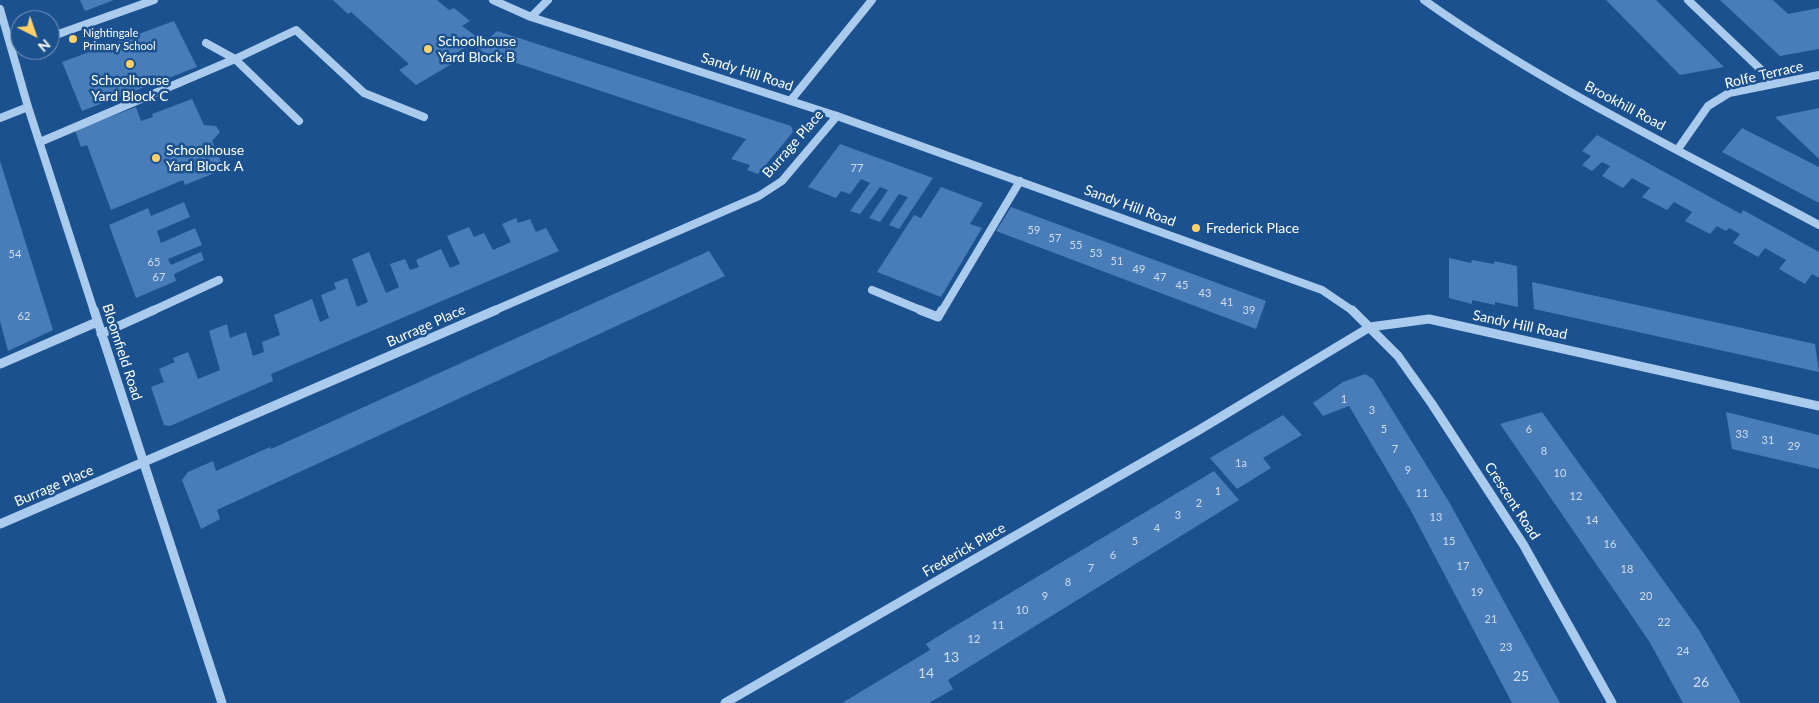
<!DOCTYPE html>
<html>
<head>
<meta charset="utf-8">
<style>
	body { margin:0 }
	#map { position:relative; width:1819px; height:703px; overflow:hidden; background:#1c5190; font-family:Lato,sans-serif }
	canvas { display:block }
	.north { position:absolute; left:10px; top:10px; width:50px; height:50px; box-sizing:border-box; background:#1c5190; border:1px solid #7797bc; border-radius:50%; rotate:139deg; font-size:14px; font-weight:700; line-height:20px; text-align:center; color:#fff }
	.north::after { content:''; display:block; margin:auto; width:18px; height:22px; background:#fed169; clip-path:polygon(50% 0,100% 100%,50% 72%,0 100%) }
</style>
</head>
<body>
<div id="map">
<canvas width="1819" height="703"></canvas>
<div class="north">N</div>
</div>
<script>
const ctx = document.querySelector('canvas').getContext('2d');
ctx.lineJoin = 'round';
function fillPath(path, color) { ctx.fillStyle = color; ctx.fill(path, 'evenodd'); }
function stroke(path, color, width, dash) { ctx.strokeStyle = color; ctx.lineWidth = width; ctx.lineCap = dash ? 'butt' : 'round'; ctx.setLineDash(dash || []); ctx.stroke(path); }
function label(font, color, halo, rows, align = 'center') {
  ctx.font = font + ' Lato,sans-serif'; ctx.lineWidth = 5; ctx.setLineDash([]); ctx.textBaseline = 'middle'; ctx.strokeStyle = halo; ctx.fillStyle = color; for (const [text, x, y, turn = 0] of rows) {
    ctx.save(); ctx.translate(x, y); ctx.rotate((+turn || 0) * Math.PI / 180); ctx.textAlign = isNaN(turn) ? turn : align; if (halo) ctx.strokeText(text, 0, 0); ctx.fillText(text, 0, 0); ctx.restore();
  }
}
fillPath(new Path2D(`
	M 80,0 L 114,0 L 85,11 Z
	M 333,0 L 437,0 L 449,10 L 454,8 L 470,21 L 462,26 L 477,37 L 475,42 L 451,56 L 457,61 L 416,85 L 399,70 L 409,64 L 351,12 L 348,14 Z
	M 1606,0 L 1656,0 L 1724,67 L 1680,75 Z
	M 1720,0 L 1773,0 L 1788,14 L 1819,8 L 1819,49 L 1780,56 Z
	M 174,21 L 197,67 L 82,111 L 62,62 Z
	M 497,31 L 791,126 L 793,132 L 758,174 L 747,170 L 750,165 L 731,159 L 746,139 L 477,50 Z
	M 192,99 L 204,125 L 216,126 L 220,132 L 212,141 L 224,169 L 185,185 L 183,180 L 111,210 L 87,145 L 81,147 L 75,130 L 136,107 L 141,121 L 153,117 L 152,114 Z
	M 1819,108 L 1819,159 L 1775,117 Z
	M 1742,128 L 1819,167 L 1819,203 L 1722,152 Z
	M 1597,135 L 1741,214 L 1743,210 L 1819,252 L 1819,278 L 1812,274 L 1805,284 L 1779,269 L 1786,260 L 1765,248 L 1758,257 L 1733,243 L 1740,234 L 1729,228 L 1726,231 L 1717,226 L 1710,234 L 1685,221 L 1692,212 L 1674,202 L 1667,210 L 1642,197 L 1650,188 L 1632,178 L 1623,188 L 1602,176 L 1610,166 L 1602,162 L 1592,171 L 1582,165 L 1591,156 L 1582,151 Z
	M 840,144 L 933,178 L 899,229 L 889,225 L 908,197 L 899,194 L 880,222 L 869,218 L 888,190 L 880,187 L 860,214 L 850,211 L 870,183 L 861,179 L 850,194 L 841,191 L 836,198 L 808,187 Z
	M 0,161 L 53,330 L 8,351 L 0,321 Z
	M 941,187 L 983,203 L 970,224 L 982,228 L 941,297 L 877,272 L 914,215 L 921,218 Z
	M 184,202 L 190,217 L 157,231 L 161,243 L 195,228 L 202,245 L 168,259 L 171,265 L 201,252 L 204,260 L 174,274 L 176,281 L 136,298 L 109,225 L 148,208 L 151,216 Z
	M 1011,207 L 1266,301 L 1256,329 L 996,231 Z
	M 516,218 L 518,223 L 530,219 L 536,232 L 546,228 L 559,251 L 271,374 L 273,381 L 170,426 L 164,425 L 151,387 L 164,382 L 159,369 L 175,362 L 173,358 L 188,352 L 198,379 L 220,370 L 209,331 L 227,324 L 230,338 L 246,332 L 253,356 L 264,352 L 262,342 L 280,335 L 274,315 L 312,299 L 320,322 L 329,318 L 321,295 L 336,289 L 334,283 L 347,278 L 357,307 L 368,302 L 352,259 L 369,252 L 386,293 L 399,287 L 390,264 L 405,259 L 410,270 L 419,267 L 416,260 L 441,249 L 450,268 L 460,264 L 447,236 L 469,227 L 474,237 L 484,233 L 493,250 L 511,242 L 502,224 Z
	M 709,251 L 725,276 L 217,510 L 220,519 L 201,529 L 182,480 L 188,472 L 213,461 L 216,471 L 270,447 L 271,449 Z
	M 1449,258 L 1471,263 L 1472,260 L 1494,264 L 1494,261 L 1517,266 L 1518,307 L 1495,302 L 1495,305 L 1472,300 L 1472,304 L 1449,298 Z
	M 1532,282 L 1815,344 L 1819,372 L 1534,309 Z
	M 1365,374 L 1373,379 L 1448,500 L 1560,703 L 1512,703 L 1410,509 L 1349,406 L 1323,416 L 1313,403 L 1343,382 Z
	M 1542,412 L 1699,630 L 1741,703 L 1683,703 L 1649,641 L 1500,424 Z
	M 1726,412 L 1819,435 L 1819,469 L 1732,449 Z
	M 1283,415 L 1302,435 L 1263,458 L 1271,468 L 1237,489 L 1210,458 Z
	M 1214,471 L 1239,500 L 948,680 L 953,689 L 929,703 L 842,703 L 930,650 L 926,644 L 950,629 Z`), '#497db9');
stroke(new Path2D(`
	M 493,0 L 531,17 L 837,116 L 1322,290 L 1353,311
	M 1424,0 C 1546,87 1687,154 1819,225
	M 1688,0 L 1775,83
	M 0,9 L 28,107 L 94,311
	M 531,17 L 548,0
	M 50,37 L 154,0
	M 206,43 L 235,59
	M 791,100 L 872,0
	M 0,118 L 28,107
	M 299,121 L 235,59 L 296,30 L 364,93 L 424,117
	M 40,142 L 235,59
	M 1678,149 L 1708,106 L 1729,93 L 1819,75
	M 872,290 L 923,311
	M 152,311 L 219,280
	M 493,311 L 759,196 L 782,181 L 837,116
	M 942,311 L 1020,181`), '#abcbee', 8);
stroke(new Path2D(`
	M 94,310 L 222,703
	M 920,310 L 938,317 L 942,310
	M 1352,310 L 1398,356 L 1432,404 L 1523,544 L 1612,703
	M 101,334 L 154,310
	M 0,364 L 97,322
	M 0,524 L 496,310
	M 725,703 L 1199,430 L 1370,327 L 1429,319 L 1819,406`), '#abcbee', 9);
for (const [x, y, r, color] of [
	[73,39,5,"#fed169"],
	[428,49,5,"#fed169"],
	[130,64,5,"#fed169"],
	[156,158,5,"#fed169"],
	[1196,228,5,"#fed169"]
]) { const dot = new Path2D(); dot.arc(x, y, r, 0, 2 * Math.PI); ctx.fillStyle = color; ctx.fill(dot); stroke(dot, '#1c5190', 2); }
label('11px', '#fff', '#1c5190', [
	["Nightingale",83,33],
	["Primary School",83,46]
], 'left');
label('11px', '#d2deee', null, [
	["77",857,168],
	["59",1034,230],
	["57",1055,238],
	["55",1076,245],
	["53",1096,253],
	["54",15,254],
	["51",1117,261],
	["65",154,262],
	["49",1139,269],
	["67",159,277],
	["47",1160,277],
	["45",1182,285],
	["43",1205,293],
	["41",1227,302],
	["39",1249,310],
	["62",24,316],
	["1",1344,399],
	["3",1372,410],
	["5",1384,429],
	["6",1529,429],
	["33",1742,434],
	["31",1768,440],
	["29",1794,446],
	["7",1395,449],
	["8",1544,451],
	["1a",1241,463],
	["9",1408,470],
	["10",1560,473],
	["1",1218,491],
	["11",1422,493],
	["12",1576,496],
	["2",1199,503],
	["3",1178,515],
	["13",1436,517],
	["14",1592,520],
	["4",1157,528],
	["5",1135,541],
	["15",1449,541],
	["16",1610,544],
	["6",1113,555],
	["17",1463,566],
	["7",1091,568],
	["18",1627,569],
	["8",1068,582],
	["19",1477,592],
	["9",1045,596],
	["20",1646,596],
	["10",1022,610],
	["21",1491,619],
	["22",1664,622],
	["11",998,625],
	["12",974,639],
	["23",1506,647],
	["24",1683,651]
]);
label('14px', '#fff', '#1c5190', [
	["Schoolhouse",438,41],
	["Yard Block B",438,57],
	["Schoolhouse",130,80,"center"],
	["Yard Block C",130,96,"center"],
	["Schoolhouse",166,150],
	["Yard Block A",166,166],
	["Frederick Place",1206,228]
], 'left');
label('14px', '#fff', '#1c5190', [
	["Sandy Hill Road",747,72,18],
	["Rolfe Terrace",1764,75,-13],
	["Brookhill Road",1625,106,28],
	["Burrage Place",793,144,-49],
	["Sandy Hill Road",1130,206,20],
	["Sandy Hill Road",1520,325,12],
	["Burrage Place",426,326,-24],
	["Bloomfield Road",122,352,72],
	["Burrage Place",54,486,-23],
	["Crescent Road",1512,501,57],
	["Frederick Place",964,550,-30]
]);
label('14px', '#d2deee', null, [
	["13",951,657],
	["14",926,673],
	["25",1521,676],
	["26",1701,682]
]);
</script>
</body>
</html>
